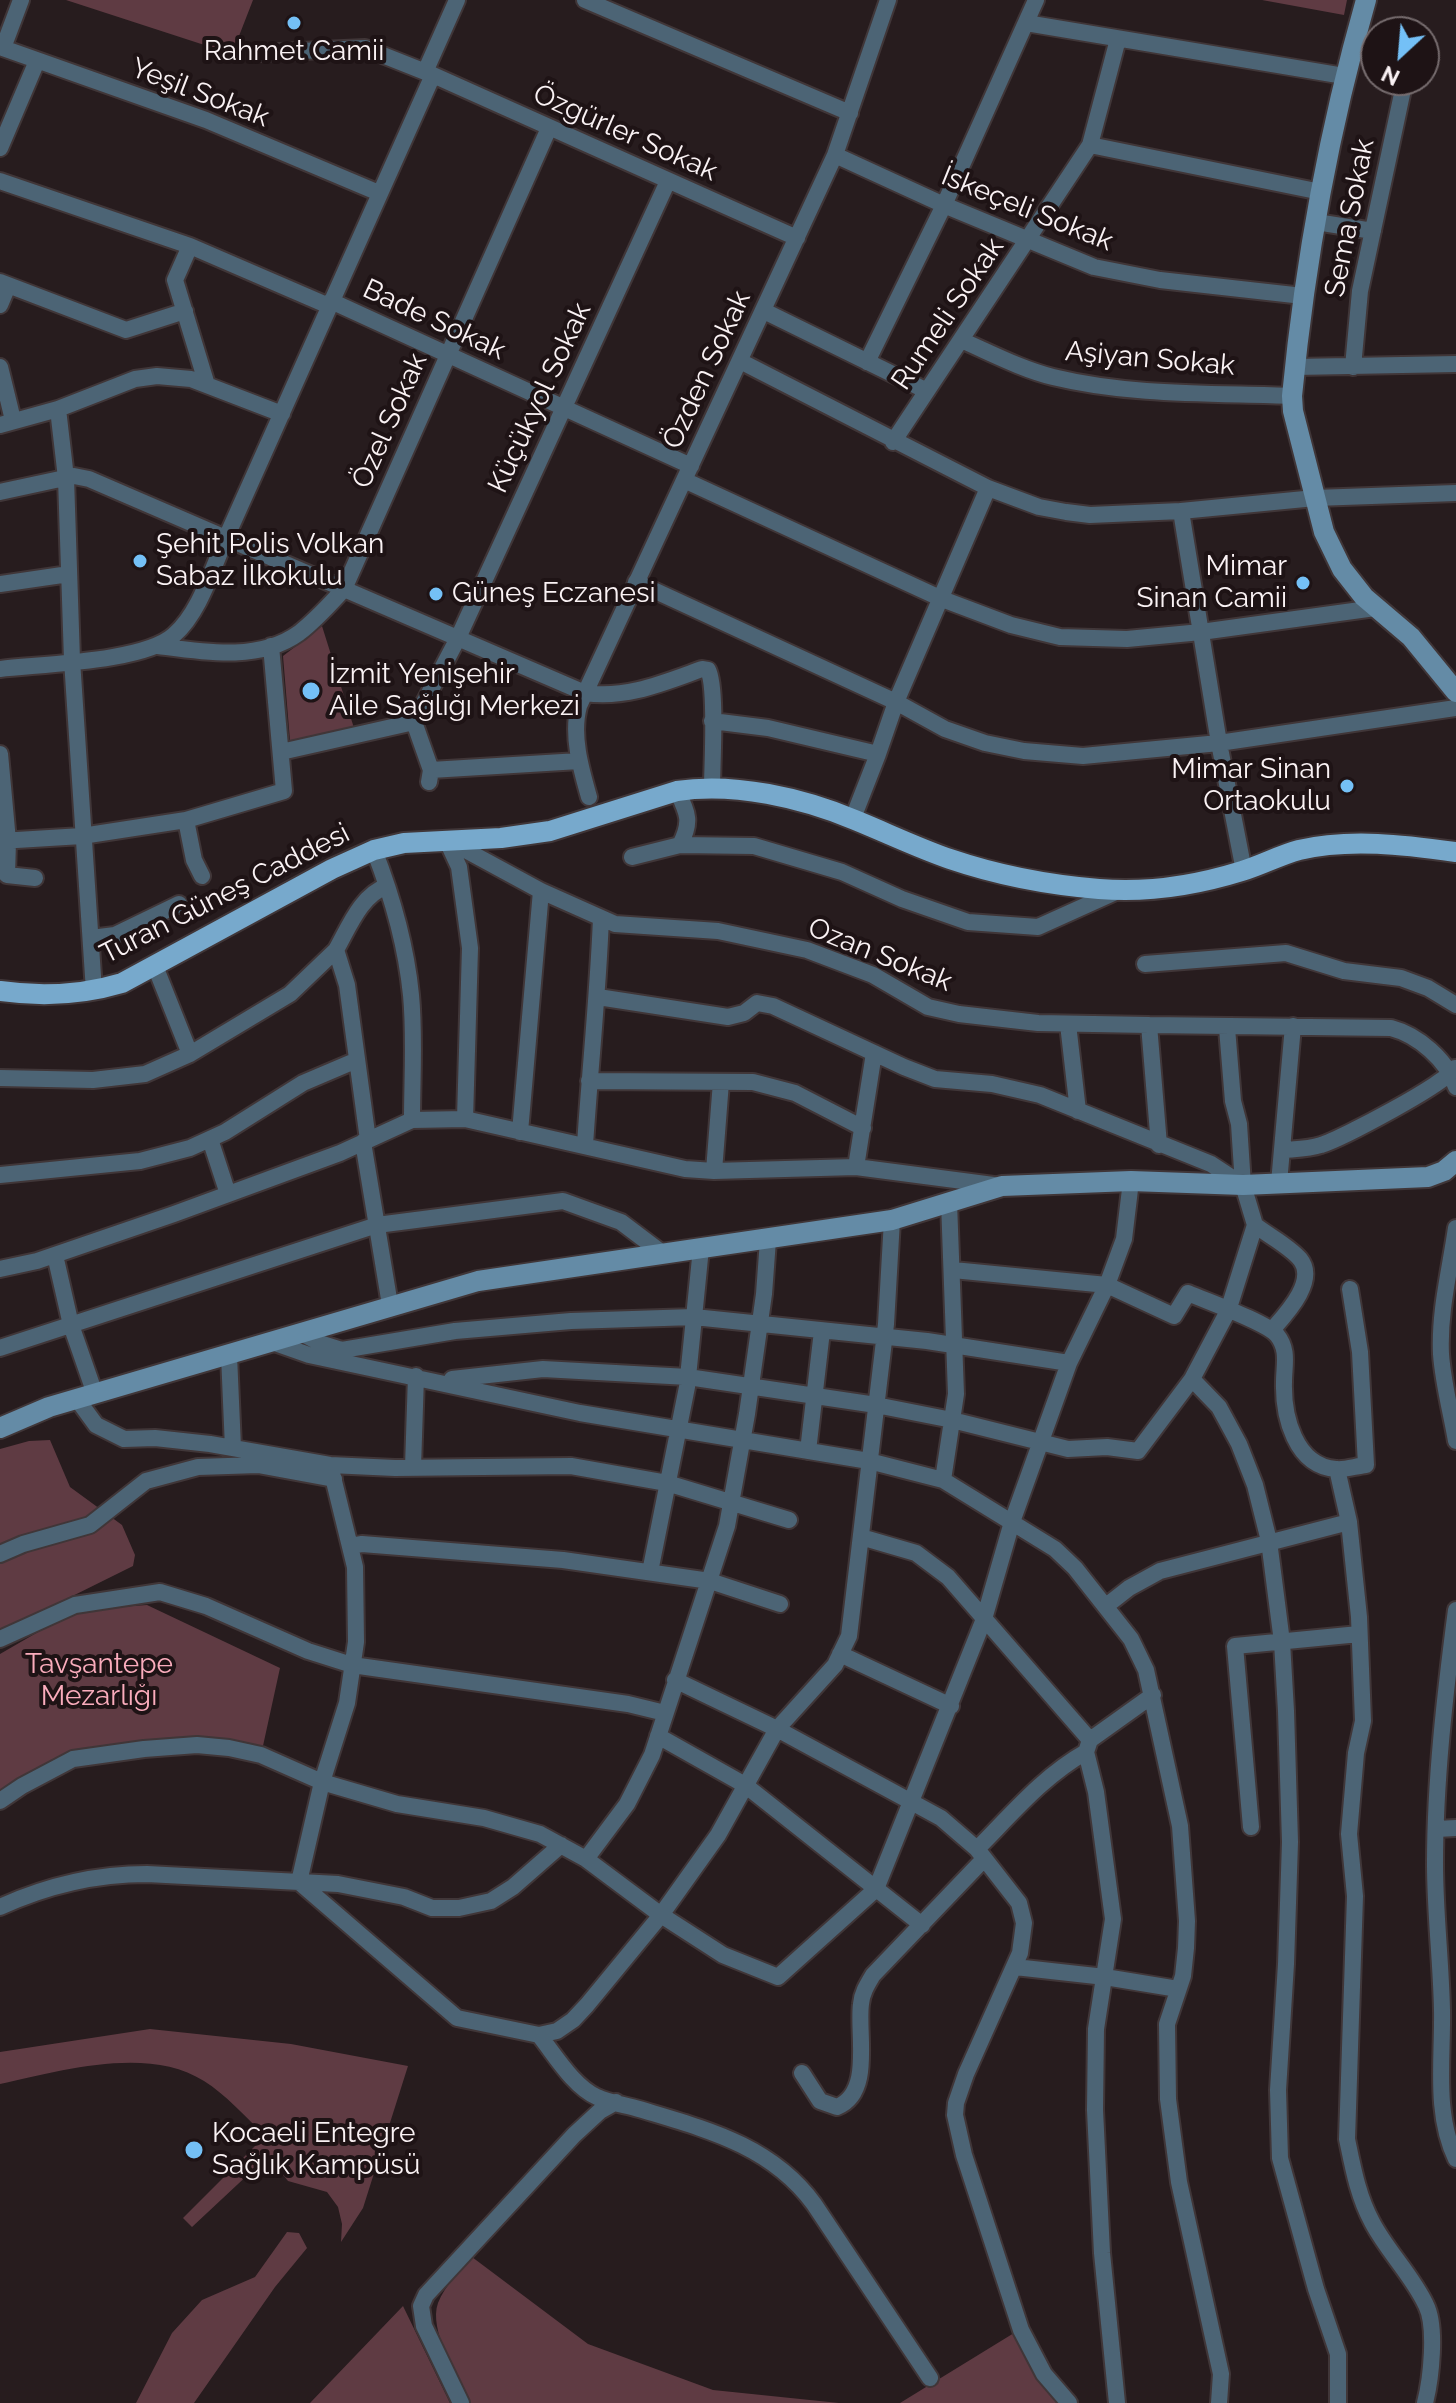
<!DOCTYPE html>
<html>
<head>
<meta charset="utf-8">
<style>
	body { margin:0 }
	#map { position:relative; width:1456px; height:2403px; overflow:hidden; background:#271c1e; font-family:Raleway,sans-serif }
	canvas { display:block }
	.north { position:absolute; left:1360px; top:16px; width:80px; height:80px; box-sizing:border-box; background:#1e1315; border:2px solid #766c6e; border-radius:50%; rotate:206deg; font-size:22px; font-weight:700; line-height:32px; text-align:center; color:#faf2f4 }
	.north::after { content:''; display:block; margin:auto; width:28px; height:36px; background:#74c0f6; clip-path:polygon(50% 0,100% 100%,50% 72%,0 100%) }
</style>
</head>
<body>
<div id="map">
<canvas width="1456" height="2403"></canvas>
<div class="north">N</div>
</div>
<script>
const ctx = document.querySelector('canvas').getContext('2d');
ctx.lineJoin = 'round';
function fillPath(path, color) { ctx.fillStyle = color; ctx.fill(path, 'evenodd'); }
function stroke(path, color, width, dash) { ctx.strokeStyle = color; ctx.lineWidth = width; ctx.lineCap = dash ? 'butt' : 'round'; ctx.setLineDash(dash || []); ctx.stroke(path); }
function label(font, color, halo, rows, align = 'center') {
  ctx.font = font + ' Raleway,sans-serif'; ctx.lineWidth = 8; ctx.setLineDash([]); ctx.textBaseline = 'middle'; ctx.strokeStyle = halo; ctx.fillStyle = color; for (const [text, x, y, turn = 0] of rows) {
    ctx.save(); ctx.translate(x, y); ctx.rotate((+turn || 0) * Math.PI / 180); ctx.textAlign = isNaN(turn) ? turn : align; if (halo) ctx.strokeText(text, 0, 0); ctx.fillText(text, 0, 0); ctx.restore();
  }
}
fillPath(new Path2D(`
	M 66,0 L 253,0 L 232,54 Z
	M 1262,0 L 1347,0 L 1344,15 Z
	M 322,626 L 354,728 L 290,741 L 283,656 Z
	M 50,1440 L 70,1487 L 122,1525 L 135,1555 L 133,1566 L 0,1632 L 0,1449 L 29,1441 Z
	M 147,1605 L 280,1668 L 261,1755 L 176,1740 L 102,1755 L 0,1797 L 0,1654 L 76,1610 Z
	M 150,2029 L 291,2044 L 408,2066 L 363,2208 L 341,2242 L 342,2224 L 338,2207 L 327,2192 L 288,2181 L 268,2156 L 192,2227 L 183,2218 L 257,2144 L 264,2135 C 246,2117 225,2094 204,2081 C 148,2045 60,2071 0,2084 L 0,2052 Z
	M 287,2232 L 299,2233 L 307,2248 L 275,2287 L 194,2403 L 136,2403 L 172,2333 L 202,2300 L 255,2277 Z
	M 472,2257 L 588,2344 L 713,2390 L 839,2403 L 469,2403 C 458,2377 428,2330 438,2303 C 445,2285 460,2271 472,2257 Z
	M 403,2306 L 450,2403 L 310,2403 Z
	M 1014,2333 L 1029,2362 L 1061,2403 L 900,2403 Z`), '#5f3b43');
const street = new Path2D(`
	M 585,0 L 850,113
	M 1026,23 L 1344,76
	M 1354,43 L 1376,48
	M 0,47 L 206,120 L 379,193
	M 3,48 L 21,0
	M 259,53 L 365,48 L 433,75 L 797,238
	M 425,72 L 457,0
	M 1090,145 L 1321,192
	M 0,148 L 37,61
	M 835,155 L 944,205 L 1094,267 L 1160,280 L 1303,296
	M 0,181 L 190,246 L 329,306
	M 1316,222 L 1373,231
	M 190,246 L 175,280 L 207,385
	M 0,282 L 126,330 L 185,311
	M 331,301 L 691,466
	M 0,305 L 8,286
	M 764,311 L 927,391
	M 961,340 C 991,353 1021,369 1053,377 C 1131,396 1213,393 1292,396
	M 740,361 L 988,488 L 1039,507 L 1066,512 L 1090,515 L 1181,511 L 1315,498 L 1456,493
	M 867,362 L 944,205 L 1036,0
	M 0,367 L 13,420
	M 1295,367 L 1456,364
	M 1353,367 L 1360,291 L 1405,80
	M 58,409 L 66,478 L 72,660 L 94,991
	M 0,425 L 58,409 L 135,379 L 157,376 L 191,379 L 282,414
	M 893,442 L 1090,145 L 1118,39
	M 684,480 L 942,599 L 1011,625 L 1060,637 L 1127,639 L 1201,632 L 1375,608
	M 0,492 L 74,476 L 89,479 L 585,693 C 626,699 663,683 702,669 L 708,670 C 717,687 712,765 712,788
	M 1181,511 L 1219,743 L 1244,871
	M 636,582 L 896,702 L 945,729 L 985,743 L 1024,751 L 1083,756 L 1219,743 L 1456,708
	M 0,584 L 69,574
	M 158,646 C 203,652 259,662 299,633 C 316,620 330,604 344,589 L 549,128
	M 0,669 C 42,664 144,662 174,635 C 200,612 212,569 226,538 L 433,75
	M 712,721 L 768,728 L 878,754 L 896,702 L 988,488
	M 414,722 L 431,770 L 429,782
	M 281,752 L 414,722 L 458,638 L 668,181
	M 0,754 L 8,841 L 7,875 L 35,878
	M 431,770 L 579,761
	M 677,791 C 688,814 692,821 680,845
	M 589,797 C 581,769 571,735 579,706 L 835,155 L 888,0
	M 853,818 L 878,754
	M 186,820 L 194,860 L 202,876
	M 446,839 L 459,867 L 470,948 L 465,1119
	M 447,840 L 541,891 L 615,924 L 718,931 L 807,950 L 873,975 L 928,1007 L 959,1014 L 1038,1023 L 1149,1025 L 1159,1145
	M 0,841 L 82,836 L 186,820 L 284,791 L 271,646
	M 374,850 C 392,896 406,945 411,995 C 415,1036 412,1079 412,1120
	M 632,857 L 680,845 L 754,846 L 842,872 L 902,899 L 968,922 L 1038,927 L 1120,890
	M 91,938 L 115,935 L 179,904
	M 336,950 C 349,927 361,895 387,886
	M 1145,964 L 1286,953 L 1344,971 L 1401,978 L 1428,988 L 1456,1005
	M 155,966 L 190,1054
	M 598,997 L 728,1017 L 744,1013 L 757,1003 L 773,1006 L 904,1067 L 935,1079 L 992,1084 L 1040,1095 L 1211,1164 L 1243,1185
	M 1068,1024 L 1078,1111
	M 1149,1025 L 1391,1028 C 1418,1035 1447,1060 1456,1087
	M 0,1078 L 93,1080 L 145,1074 L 190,1054 L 290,994 L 336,950 L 347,985 L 368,1140
	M 589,1081 L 753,1082 L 795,1093 L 863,1128
	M 520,1132 L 541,891
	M 210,1139 L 228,1194
	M 363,1142 L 390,1305
	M 585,1145 C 590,1069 598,994 601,918
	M 1284,1150 C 1296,1149 1309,1149 1321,1145 C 1341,1139 1449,1082 1455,1068
	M 856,1167 L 874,1053
	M 714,1171 L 721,1082
	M 0,1175 L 140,1161 L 190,1148 L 225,1132 L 303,1083 L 357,1060
	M 1279,1183 L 1293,1026
	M 1255,1225 C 1269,1236 1289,1246 1300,1259 C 1318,1281 1285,1315 1272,1330
	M 1456,1228 C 1450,1270 1439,1311 1441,1354 C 1443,1383 1451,1412 1456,1441
	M 55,1255 L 71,1325 L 95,1394
	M 0,1269 L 37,1261 L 174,1214 L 340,1153 L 412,1120 L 465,1119 L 685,1169 L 714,1171 L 856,1167 L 1001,1186
	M 953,1270 L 1107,1285 L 1174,1316 L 1188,1293 C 1206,1301 1266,1322 1277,1335 C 1289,1350 1284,1365 1284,1382 C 1283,1416 1295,1466 1336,1469 C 1345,1470 1356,1466 1366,1465 L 1360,1352 L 1350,1289
	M 301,1333 L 320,1343 L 342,1350 L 455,1331 L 571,1321 L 694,1317 L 927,1341 L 1069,1363
	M 272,1342 L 309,1355 L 580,1413 L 869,1461 L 943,1480 L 1055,1549 L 1075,1568 L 1131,1639 L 1146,1670 L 1180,1826 L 1187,1921 L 1186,1948 L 1183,1976 L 1167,2024 L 1168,2099 L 1179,2182 L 1221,2374 L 1219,2403
	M 0,1348 L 377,1225 L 563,1201 L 621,1222 L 662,1253
	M 229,1355 L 233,1448
	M 452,1379 L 543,1369 L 688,1377 L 876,1405 L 952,1420 L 1068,1449 L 1107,1447 L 1138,1451 L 1192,1379 L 1228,1311 L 1255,1225 L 1243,1185 L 1239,1124 L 1233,1101 L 1227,1028
	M 1192,1379 L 1219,1407 L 1239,1444 L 1255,1485 L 1269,1541 L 1282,1642 L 1286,1711 L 1290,1842 L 1286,1964 L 1278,2090 L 1280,2158 L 1316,2289 L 1338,2354 L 1338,2403
	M 77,1399 L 96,1425 L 124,1439 L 155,1438 L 210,1444 L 330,1465 L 395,1468 L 571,1466 L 667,1483 L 789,1520
	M 808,1451 L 822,1331
	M 413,1467 L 416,1376
	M 1337,1469 L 1349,1522 L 1359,1617 L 1363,1721 L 1356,1753 L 1349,1834 L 1355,1896 L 1347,2139 C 1353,2168 1358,2196 1372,2222 C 1387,2251 1412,2275 1426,2305 C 1437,2327 1431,2379 1425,2403
	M 943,1480 L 956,1394 L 949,1202
	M 861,1537 L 916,1553 L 948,1577 L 1090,1740
	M 350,1546 L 362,1544 L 563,1560 L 710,1581 L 780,1604
	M 0,1554 L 23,1544 L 90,1525 L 146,1481 L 198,1467 L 258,1465 L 334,1479
	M 650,1572 L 687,1387 L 701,1248
	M 1106,1606 L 1129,1588 L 1160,1571 L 1349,1522
	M 1456,1610 C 1445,1694 1435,1780 1435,1864 C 1435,1913 1441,1961 1442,2010 C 1443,2059 1434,2113 1456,2159
	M 0,1639 L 75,1605 L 160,1592 L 206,1606 L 308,1651 L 352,1665 L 628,1704 L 665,1713
	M 840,1654 L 951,1706
	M 675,1680 L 777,1729 L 941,1818 L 977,1849 L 1019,1903 L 1024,1923 L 1020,1953 L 966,2074 L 956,2103 L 955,2115 L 964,2155 L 1021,2330 L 1044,2374 L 1069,2403
	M 658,1736 L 745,1785 L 922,1925
	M 0,1801 L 22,1786 L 73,1759 L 144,1749 L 197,1745 L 229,1748 L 261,1755 L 322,1782 L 397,1804 L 484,1818 L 540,1834 L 586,1859 L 661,1915 L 723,1955 L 778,1977 L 876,1889 L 984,1619 L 1012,1522 L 1069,1363 L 1107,1285 L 1124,1239 L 1131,1181
	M 1251,1827 L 1235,1646 L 1359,1634
	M 1437,1829 L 1456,1828
	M 977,1849 C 1011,1815 1043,1776 1086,1752
	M 586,1859 L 627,1804 L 652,1755 L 727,1526 L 747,1414 L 764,1294 L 768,1240
	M 299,1882 L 457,2018 L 539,2035 L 557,2031 L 573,2020 L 587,2005 L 661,1915 L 718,1835 L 777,1729 L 835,1665 L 849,1636 L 886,1324 L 892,1220
	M 299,1882 L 322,1782 L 347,1703 L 356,1642 L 355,1567 L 330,1465
	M 0,1907 C 46,1886 96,1874 147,1874 L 338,1884 L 404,1897 L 432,1908 L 459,1908 L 491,1901 L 513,1887 L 561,1845
	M 1015,1967 L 1105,1977 L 1178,1989
	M 539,2035 C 555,2055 573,2086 597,2097 C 609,2103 626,2105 639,2109 C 705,2129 771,2145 814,2204 L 930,2378
	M 802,2073 L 820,2101 L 837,2107 C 873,2093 857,2034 861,2004 C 862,1993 867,1985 873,1975 L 984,1859
	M 461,2403 L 424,2326 L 421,2306 L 426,2295 L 574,2135 L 600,2111 L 616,2102
	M 1117,2403 L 1102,2253 L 1095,2110 L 1096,2029 L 1113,1919 L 1096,1792 L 1086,1752 L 1090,1740 L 1153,1695`);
const secondary = new Path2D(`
	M 1366,0 C 1329,129 1305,262 1292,396 L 1293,411 L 1324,532 L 1342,569 L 1364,597 L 1411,637 L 1456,692
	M 0,1428 L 49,1407 L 478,1281 L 892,1220 L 1002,1186 L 1131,1181 L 1243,1185 L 1428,1177 L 1444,1171 L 1456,1161`);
const primary = new Path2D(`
	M 0,991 C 42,997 82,995 122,983 L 332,869 L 374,850 L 404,843 L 501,838 L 550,831 L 677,791 C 734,782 803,798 855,820 C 887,833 918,848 950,859 C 997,875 1050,885 1099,889 C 1146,893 1197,885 1242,871 C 1262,865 1280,855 1299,850 C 1350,838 1405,845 1456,852`);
stroke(street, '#403638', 20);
stroke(secondary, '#403638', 24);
stroke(primary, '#403638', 24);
stroke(street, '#4c6475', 16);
stroke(secondary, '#648ba6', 20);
stroke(primary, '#77a9cc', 20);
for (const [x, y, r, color] of [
	[294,23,8,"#74c0f6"],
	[140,561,8,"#74c0f6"],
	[1303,583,8,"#74c0f6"],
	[436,594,8,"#74c0f6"],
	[311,691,10,"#74c0f6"],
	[1347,786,8,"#74c0f6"],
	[194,2150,10,"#74c0f6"]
]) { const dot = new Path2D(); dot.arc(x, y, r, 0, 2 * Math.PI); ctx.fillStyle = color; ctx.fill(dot); stroke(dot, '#1e1315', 3); }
label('28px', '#faf2f4', '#1e1315', [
	["Rahmet Camii",294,52,"center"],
	["Şehit Polis Volkan",156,545],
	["Sabaz İlkokulu",156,577],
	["Mimar",1287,567,"right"],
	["Sinan Camii",1287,599,"right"],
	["Güneş Eczanesi",452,594],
	["İzmit Yenişehir",329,675],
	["Aile Sağlığı Merkezi",329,707],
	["Mimar Sinan",1331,770,"right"],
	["Ortaokulu",1331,802,"right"],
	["Kocaeli Entegre",212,2134],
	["Sağlık Kampüsü",212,2166]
], 'left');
label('28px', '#faf2f4', '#1e1315', [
	["Yeşil Sokak",200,93,21],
	["Özgürler Sokak",625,133,24],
	["İskeçeli Sokak",1027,209,22],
	["Sema Sokak",1350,218,-79],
	["Rumeli Sokak",948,314,-56],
	["Bade Sokak",434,320,25],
	["Aşiyan Sokak",1150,359,5],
	["Özden Sokak",707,370,-65],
	["Küçükyol Sokak",540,398,-65],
	["Özel Sokak",390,421,-66],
	["Turan Güneş Caddesi",225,894,-27],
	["Ozan Sokak",880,955,22]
]);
label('28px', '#faacbc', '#1e1315', [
	["Tavşantepe",99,1665],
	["Mezarlığı",99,1697]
]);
</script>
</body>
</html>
